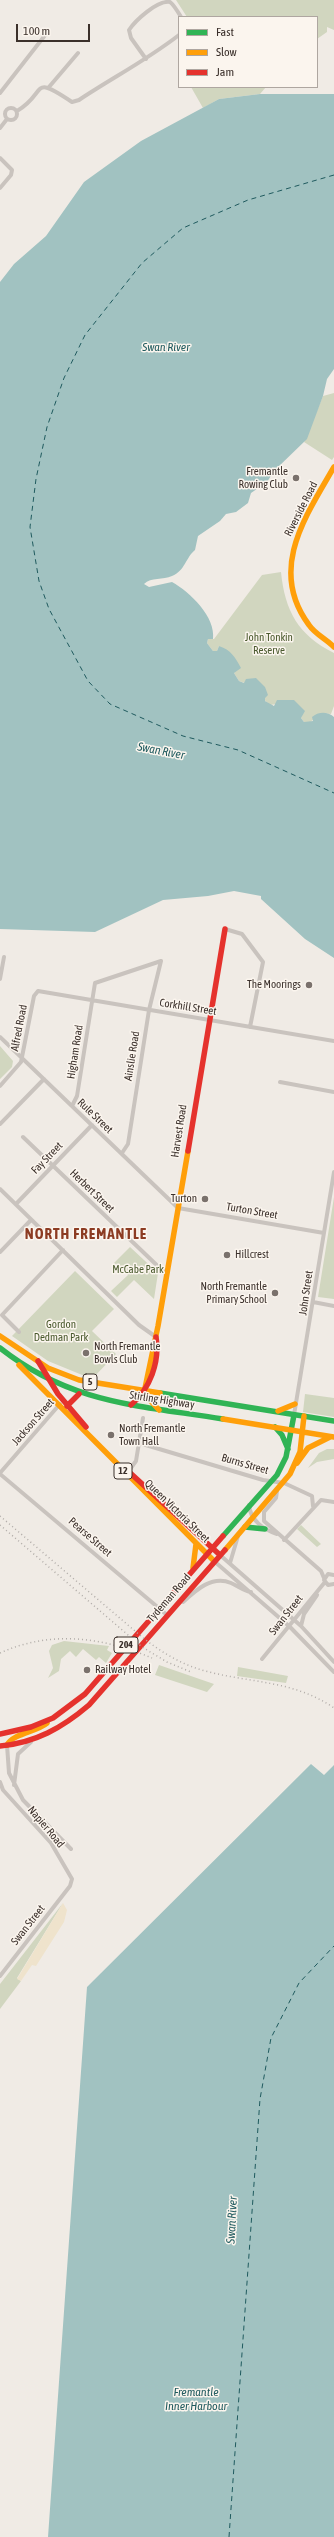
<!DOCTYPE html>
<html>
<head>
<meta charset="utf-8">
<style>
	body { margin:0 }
	#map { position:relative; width:334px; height:2537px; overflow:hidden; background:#f0ebe5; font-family:"Asap Condensed",sans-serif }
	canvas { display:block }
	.legend { position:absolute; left:178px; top:16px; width:140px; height:72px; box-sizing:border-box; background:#fbf5ee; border:1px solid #aea6a0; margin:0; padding:5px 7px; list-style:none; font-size:12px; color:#3b302b }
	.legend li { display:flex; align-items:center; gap:8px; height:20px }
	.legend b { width:20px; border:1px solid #aea6a0 }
	.scale { position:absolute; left:16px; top:24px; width:74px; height:18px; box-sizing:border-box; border:2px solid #3b302b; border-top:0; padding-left:5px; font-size:12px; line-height:14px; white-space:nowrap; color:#3b302b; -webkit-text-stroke:3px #fbf5ee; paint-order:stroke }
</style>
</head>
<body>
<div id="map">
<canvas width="334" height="2537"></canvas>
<ul class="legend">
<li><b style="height:5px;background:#30b455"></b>Fast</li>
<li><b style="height:5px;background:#ff9f0a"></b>Slow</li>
<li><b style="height:5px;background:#e5322d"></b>Jam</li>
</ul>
<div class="scale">100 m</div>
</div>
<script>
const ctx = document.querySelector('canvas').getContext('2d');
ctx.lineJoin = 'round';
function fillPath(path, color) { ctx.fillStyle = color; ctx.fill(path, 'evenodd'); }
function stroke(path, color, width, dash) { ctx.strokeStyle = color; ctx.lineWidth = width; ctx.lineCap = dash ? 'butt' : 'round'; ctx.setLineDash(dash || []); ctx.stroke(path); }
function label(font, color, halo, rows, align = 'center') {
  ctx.font = font + ' "Asap Condensed",sans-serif'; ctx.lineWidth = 3; ctx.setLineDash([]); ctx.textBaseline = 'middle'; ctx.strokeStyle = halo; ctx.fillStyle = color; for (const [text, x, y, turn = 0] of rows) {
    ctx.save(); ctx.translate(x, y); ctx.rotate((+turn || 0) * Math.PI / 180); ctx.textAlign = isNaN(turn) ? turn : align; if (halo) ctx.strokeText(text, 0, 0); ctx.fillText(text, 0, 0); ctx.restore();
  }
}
fillPath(new Path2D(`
	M 176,0 L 334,0 L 334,30 L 327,27 L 327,32 L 317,39 L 317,17 L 187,17 Z
	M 191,87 L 266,87 L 260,94 L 219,99 L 203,108 Z
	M 334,393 L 334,457 L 332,460 L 304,442 L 323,396 Z
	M 281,572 C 285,611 298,635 334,653 L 334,706 L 331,714 L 322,713 L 309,723 L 304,722 L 301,718 L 302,714 L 277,704 L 270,705 C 260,697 253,685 239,681 L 234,673 L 235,671 L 219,646 L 217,651 L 213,651 L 207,643 L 208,639 L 214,639 L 262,575 Z
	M 0,1046 L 13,1061 L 12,1067 L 0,1079 Z
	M 334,1197 L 334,1299 L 318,1297 Z
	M 130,1247 L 158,1273 L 154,1299 L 134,1280 L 117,1297 L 111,1291 L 128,1275 L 114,1263 Z
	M 75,1271 L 114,1309 L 92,1331 L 116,1354 L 92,1379 L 48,1361 L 12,1336 Z
	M 305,1394 L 334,1398 L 334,1417 L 303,1412 Z
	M 327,1449 L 334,1449 L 334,1459 L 317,1462 L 308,1468 L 319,1453 Z
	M 301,1525 L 321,1544 L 317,1547 L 297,1529 Z
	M 64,1641 L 109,1646 L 107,1650 L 112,1653 L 106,1663 L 99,1657 L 96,1660 L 83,1649 L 76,1657 L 70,1651 L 61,1659 L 59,1671 L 48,1678 L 53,1668 L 49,1651 L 52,1645 Z
	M 159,1665 L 214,1684 L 207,1692 L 155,1675 Z
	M 238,1667 L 288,1676 L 286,1683 L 237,1676 Z
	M 63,1903 L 17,1978 L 21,1981 L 0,2009 L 0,1984 Z`), '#d1d6bf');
fillPath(new Path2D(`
	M 63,1903 L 67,1910 L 64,1922 L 36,1966 L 32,1965 L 21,1981 L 17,1979 Z`), '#efe3cc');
fillPath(new Path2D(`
	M 260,94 L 334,94 L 334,369 L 327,379 L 323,396 L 307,439 L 274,471 L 267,482 L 251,493 L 248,503 L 236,512 L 226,514 L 220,521 L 198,536 L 195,550 C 186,557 185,571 172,576 C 163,580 151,577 144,584 L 149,587 L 172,582 C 190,592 216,617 213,639 L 208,639 L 207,643 L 213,651 L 217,651 L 219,646 C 231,650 235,657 241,668 L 234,673 L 239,681 L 244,683 L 246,679 L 256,678 L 265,687 L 268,695 L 265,698 L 265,701 L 274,706 L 277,700 L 294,700 L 305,711 L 301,718 L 304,722 L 313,721 L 312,717 C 318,712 327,711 334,717 L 334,958 L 305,939 L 261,899 L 261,896 L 234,891 L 208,896 L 163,900 L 95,932 L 0,929 L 0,282 L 14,264 L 46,236 L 84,182 L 141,141 L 219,99 Z
	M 311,1764 L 324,1775 L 334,1765 L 334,2537 L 48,2537 L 87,1987 Z`), '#a1c2c1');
stroke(new Path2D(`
	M 334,175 L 248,200 L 183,228 L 142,263 L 85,335 L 64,378 L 47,427 L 36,479 L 30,527 L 39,581 L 49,609 L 88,681 L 110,704 L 183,736 L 238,750 L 334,793
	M 229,2537 L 260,2099 L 271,2038 L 299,1983 L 334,1946`), '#1f5a5e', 1, [5, 4]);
stroke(new Path2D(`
	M 146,59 L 131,38 L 129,30 C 135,21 157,0 170,2 C 174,5 178,12 181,17
	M 49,87 L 78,53
	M 0,93 L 46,34
	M5 114a6 6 0 1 1 12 0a6 6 0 1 1-12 0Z
	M 17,111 C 48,93 29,73 72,102 L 79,100 C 112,78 147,60 179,35
	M 0,128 L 7,119
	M 0,158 L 12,170 L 11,175 L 0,188
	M 225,929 L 242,934 L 263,962 L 250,1027
	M 0,979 L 4,957
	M 0,1037 L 178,1208 L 324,1233
	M 280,1082 L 334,1092
	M 0,1086 L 21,1062 L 34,996 L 38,991 L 334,1041
	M 72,1106 L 77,1096 L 95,983 L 161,961
	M 0,1124 L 44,1079
	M 23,1137 L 166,1274
	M 122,1153 L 128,1144 L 149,1010 L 161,961
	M 0,1189 L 139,1325 L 156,1337
	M 16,1204 L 92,1125
	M 0,1252 L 31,1220
	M 313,1302 L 334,1306
	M 19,1332 L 2,1315 L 63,1250
	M 294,1415 L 334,1172
	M 139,1443 L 263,1480 L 284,1483 L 312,1496 L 313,1506
	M 128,1472 L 136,1461 L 143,1418
	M 0,1473 L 60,1404
	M 0,1474 L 167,1615 L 168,1614
	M 277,1491 L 276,1498 L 264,1512 L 264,1521 L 321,1571 L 324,1578
	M 249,1505 C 250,1520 264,1530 277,1534
	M 284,1540 L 321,1500 L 334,1502
	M 220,1555 L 301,1626 L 334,1662
	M 214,1561 L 290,1627 L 334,1672
	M 230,1563 L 238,1536
	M 334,1575 L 328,1574 L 324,1580 L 328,1585 L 334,1584
	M 183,1602 C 196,1590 212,1575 231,1583 C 238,1586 244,1591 251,1592
	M 301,1626 L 304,1614 L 317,1595
	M 262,1659 L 325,1582
	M 7,1745 L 9,1773 L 23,1800 L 71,1849
	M 0,1782 L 3,1790 L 51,1843 L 72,1879 L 70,1886 L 0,1976
	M 14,1785 L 18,1754 L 31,1742`), '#c9c3be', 4);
stroke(new Path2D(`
	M 0,1348 C 71,1404 137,1405 223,1419
	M 160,1393 L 334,1421
	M 275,1427 L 282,1435 L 288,1449
	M 245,1527 L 265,1529
	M 223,1536 L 277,1475 L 286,1457 L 294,1415`), '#30b455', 5.5);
stroke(new Path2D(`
	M 334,467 C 305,517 268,570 309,625 C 315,634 326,639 334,647
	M 0,1336 L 48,1368 L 79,1380 L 160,1393
	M 19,1365 L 214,1561
	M 159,1410 L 148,1398 L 145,1388 L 158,1326 L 188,1151
	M 278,1411 L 295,1404
	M 223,1419 L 334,1437
	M 297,1463 L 308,1448 L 330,1437
	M 225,1550 L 290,1474 L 300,1452 L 304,1416
	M 193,1568 L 196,1544
	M 7,1745 C 14,1733 36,1732 47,1723`), '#ff9f0a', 5.5);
stroke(new Path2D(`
	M 188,1151 L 225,929
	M 38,1361 L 58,1394 L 86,1427
	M 131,1405 C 150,1389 160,1362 156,1337
	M 67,1406 L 79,1394
	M 128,1471 L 220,1555
	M 0,1734 L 31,1727 L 53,1718 L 85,1694 L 223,1536
	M 0,1746 C 35,1743 62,1728 89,1705 L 225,1550`), '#e5322d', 5.5);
stroke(new Path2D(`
	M 0,1516 L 142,1637 C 162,1653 184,1666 209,1672 C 253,1683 295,1681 334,1708
	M 0,1525 L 142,1647 L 167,1662 L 191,1672
	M 0,1653 C 51,1630 102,1637 152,1658`), '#b1aca8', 1.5, [1, 3]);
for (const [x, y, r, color] of [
	[296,478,4,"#7a716c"],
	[309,985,4,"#7a716c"],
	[205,1199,4,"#7a716c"],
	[227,1255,4,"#7a716c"],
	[275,1293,4,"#7a716c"],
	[86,1353,4,"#7a716c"],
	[111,1435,4,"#7a716c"],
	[87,1670,4,"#7a716c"]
]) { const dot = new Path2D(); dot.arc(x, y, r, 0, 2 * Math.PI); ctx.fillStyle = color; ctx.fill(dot); stroke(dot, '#fbf5ee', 1.5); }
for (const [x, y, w] of [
	[90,1382,14],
	[123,1471,18],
	[126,1645,24]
]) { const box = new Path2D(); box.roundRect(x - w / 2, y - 8, w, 16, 3); ctx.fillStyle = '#fbf5ee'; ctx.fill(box); stroke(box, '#3b302b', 1); }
label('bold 10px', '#3b302b', null, [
	["5",90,1382],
	["12",123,1471],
	["204",126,1645]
]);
label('11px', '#3b302b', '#fbf5ee', [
	["Fremantle",288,472],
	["Rowing Club",288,485],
	["The Moorings",301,985],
	["Turton",197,1199],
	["Hillcrest",235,1255,"left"],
	["North Fremantle",267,1287],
	["Primary School",267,1300],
	["North Fremantle",94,1347,"left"],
	["Bowls Club",94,1360,"left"],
	["North Fremantle",119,1429,"left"],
	["Town Hall",119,1442,"left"],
	["Railway Hotel",95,1670,"left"]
], 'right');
label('11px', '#3b302b', '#fbf5ee', [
	["Riverside Road",301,509,-63],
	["Corkhill Street",188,1007,9],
	["Alfred Road",19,1028,-79],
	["Higham Road",75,1052,-81],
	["Ainslie Road",132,1056,-81],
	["Rule Street",95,1116,44],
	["Harvest Road",179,1131,-81],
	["Fay Street",47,1158,-46],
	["Herbert Street",92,1191,44],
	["Turton Street",252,1211,10],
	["John Street",306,1293,-82],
	["Stirling Highway",162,1400,9],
	["Jackson Street",33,1422,-49],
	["Burns Street",245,1464,16],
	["Queen Victoria Street",177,1511,44],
	["Pearse Street",90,1537,41],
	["Tydeman Road",169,1598,-49],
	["Swan Street",286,1615,-52],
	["Napier Road",46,1827,50],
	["Swan Street",28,1925,-52]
]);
label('11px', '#4a5a2e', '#fbf5ee', [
	["John Tonkin",269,638],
	["Reserve",269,651],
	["McCabe Park",138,1270],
	["Gordon",61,1325],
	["Dedman Park",61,1338]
]);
label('italic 12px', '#1f5a5e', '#fbf5ee', [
	["Swan River",166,347],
	["Swan River",161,751,11],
	["Swan River",232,2220,-87],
	["Fremantle",196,2392],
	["Inner Harbour",196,2406]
]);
ctx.letterSpacing = '1px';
label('bold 15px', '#8c3b22', '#fbf5ee', [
	["NORTH FREMANTLE",86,1234]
]);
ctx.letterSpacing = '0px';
</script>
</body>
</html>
